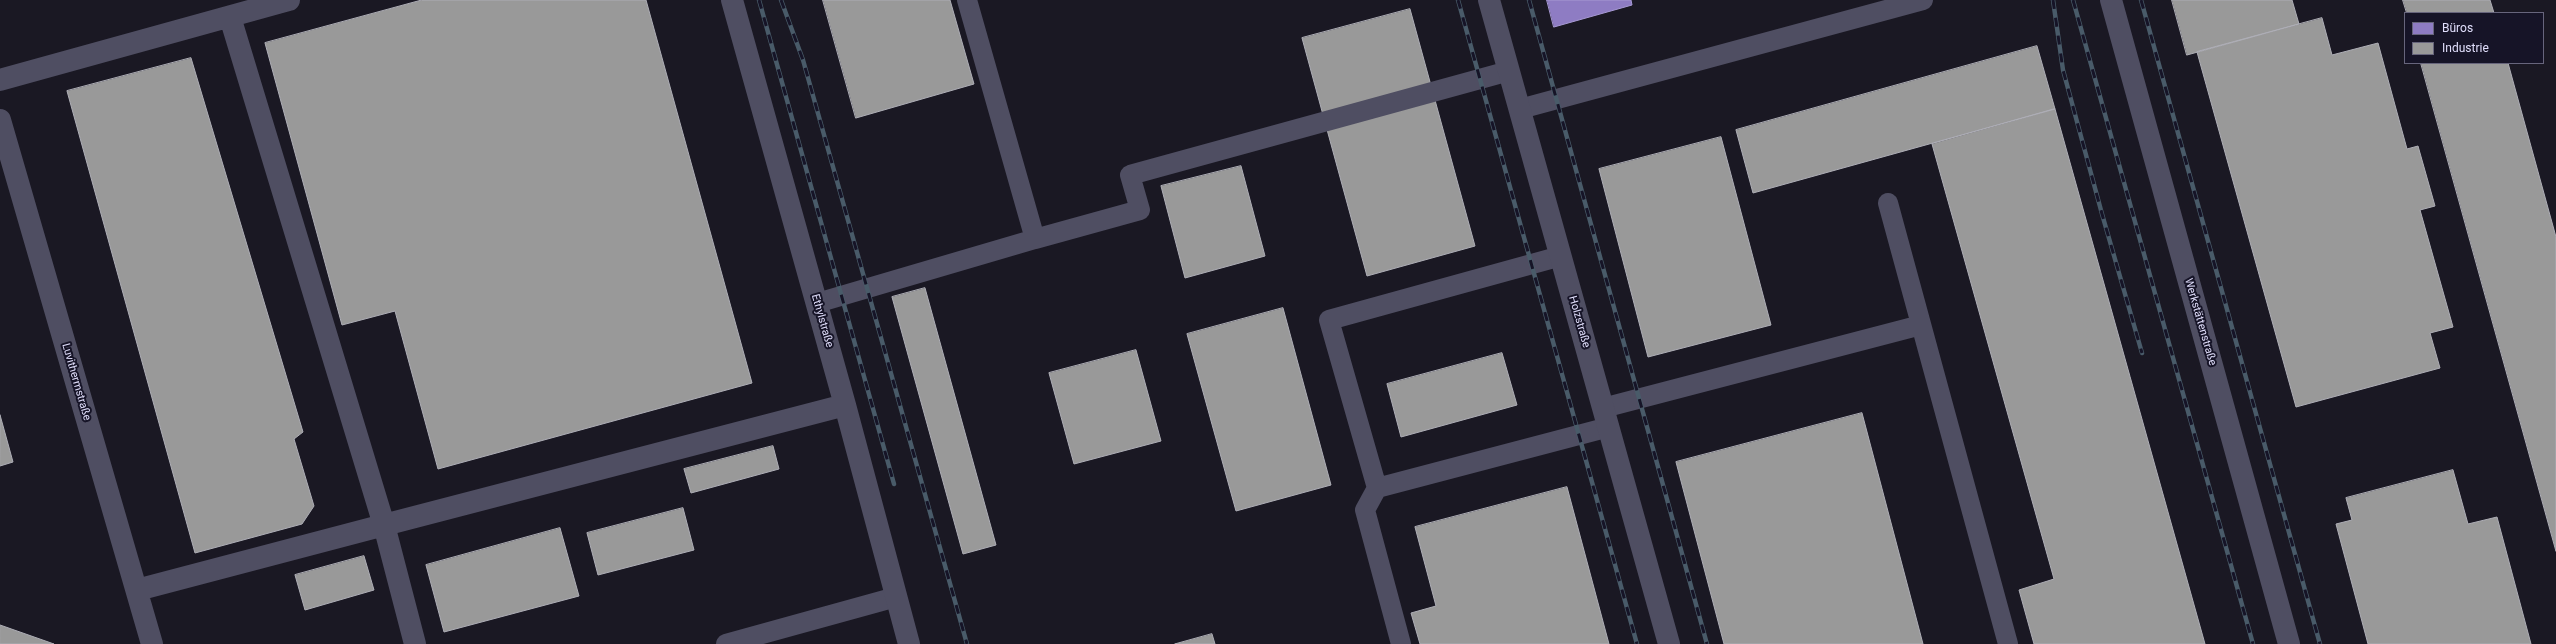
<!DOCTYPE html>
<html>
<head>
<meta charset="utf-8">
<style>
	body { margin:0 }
	#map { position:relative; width:2556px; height:644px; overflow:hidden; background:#1a1823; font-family:Roboto,sans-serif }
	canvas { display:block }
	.legend { position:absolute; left:2404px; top:12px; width:140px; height:52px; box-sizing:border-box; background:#161427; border:1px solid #67657c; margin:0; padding:5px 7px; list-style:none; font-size:12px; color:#e0defb }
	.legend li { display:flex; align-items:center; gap:8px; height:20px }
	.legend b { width:20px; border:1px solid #67657c }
</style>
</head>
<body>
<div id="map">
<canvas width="2556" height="644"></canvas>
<ul class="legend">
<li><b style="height:11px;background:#8e7cc3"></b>Büros</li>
<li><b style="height:11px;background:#999"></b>Industrie</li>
</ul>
</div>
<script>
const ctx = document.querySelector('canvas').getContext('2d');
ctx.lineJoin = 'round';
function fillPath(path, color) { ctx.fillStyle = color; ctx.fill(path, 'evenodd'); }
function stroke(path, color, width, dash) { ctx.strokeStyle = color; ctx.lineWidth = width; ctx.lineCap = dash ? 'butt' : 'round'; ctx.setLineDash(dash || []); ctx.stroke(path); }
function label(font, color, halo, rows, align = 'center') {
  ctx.font = font + ' Roboto,sans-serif'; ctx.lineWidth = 4; ctx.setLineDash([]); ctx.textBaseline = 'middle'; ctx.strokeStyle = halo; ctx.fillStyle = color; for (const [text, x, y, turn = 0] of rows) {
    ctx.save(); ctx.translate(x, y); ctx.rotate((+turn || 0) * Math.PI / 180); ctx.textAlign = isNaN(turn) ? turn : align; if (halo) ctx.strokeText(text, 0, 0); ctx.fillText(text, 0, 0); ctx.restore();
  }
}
const offices = new Path2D(`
	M 1547,0 L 1631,0 L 1632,5 L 1554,27 Z`);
fillPath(offices, '#8e7cc3');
stroke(offices, '#a799d4', 1);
const industry = new Path2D(`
	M 422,0 L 646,0 L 752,383 L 438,469 L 395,311 L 342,325 L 265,43 Z
	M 823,0 L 950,0 L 974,84 L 856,118 Z
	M 2172,0 L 2292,0 L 2299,24 L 2187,55 Z
	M 2403,0 L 2490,0 L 2494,13 L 2407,13 Z
	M 1410,9 L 1475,246 L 1367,276 L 1302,38 Z
	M 2322,18 L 2332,55 L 2378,43 L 2407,149 L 2418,146 L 2435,206 L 2420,210 L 2453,327 L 2430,333 L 2440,368 L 2296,407 L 2197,52 Z
	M 2037,46 L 2055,109 L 1753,193 L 1736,130 Z
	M 191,58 L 303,432 L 294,439 L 314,506 L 302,524 L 195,553 L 67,91 Z
	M 2421,63 L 2508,63 L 2556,237 L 2556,551 Z
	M 2055,109 L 2205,644 L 2034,644 L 2019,590 L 2054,579 L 1932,144 Z
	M 1721,137 L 1771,325 L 1648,357 L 1599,169 Z
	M 1241,166 L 1265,256 L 1185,278 L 1161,186 Z
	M 925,288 L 996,545 L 963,554 L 892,297 Z
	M 1283,308 L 1331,485 L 1236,511 L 1187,334 Z
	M 1136,350 L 1161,441 L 1074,464 L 1049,373 Z
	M 1502,353 L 1517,405 L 1401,437 L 1387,384 Z
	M 1862,413 L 1923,644 L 1724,644 L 1676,462 Z
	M 0,415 L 13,462 L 0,466 Z
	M 773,446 L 779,469 L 691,493 L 684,469 Z
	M 2453,470 L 2468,524 L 2497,517 L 2531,644 L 2368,644 L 2336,524 L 2352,520 L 2346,498 Z
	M 1567,487 L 1609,644 L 1420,644 L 1411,613 L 1436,606 L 1415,527 Z
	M 683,508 L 694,550 L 598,575 L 587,533 Z
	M 560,528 L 579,596 L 444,632 L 426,565 Z
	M 364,556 L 374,590 L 305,610 L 295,575 Z
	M 0,625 L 54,644 L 0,644 Z
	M 1212,634 L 1215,644 L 1175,644 Z`);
fillPath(industry, '#999');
stroke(industry, '#aeaeb6', 1);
stroke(new Path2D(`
	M 967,0 L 1035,239 L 1140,210 L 1130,175 L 1509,71
	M 1520,109 L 1923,0
	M 1888,203 L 2008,644
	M 1561,256 L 1329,320 L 1377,488 L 1609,427
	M 817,303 L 1035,239
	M 1603,408 L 1921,325
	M 1377,488 L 1365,510 L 1401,644
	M 726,644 L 896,597`), '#4f4e62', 20);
stroke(new Path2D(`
	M 732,0 L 845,405 L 909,644
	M 1489,0 L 1669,644
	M 2111,0 L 2289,644
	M 0,80 L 289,0
	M 0,120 L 152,644
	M 137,590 L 384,525 L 230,17
	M 415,644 L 384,525 L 845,405`), '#4f4e62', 22);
const rail = new Path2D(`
	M 759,0 L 894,484
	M 781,0 L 803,60 L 967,644
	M 1458,0 L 1637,644
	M 1529,0 L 1707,644
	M 2053,0 L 2063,70 L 2102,214 L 2142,353
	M 2073,0 L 2253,644
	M 2141,0 L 2320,644`);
stroke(rail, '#495b69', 4.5);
stroke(rail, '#161427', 3, [9]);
label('11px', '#e0defb', '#161427', [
	["Ethylstraße",822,321,74],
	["Holzstraße",1579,322,74],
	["Werkstättenstraße",2200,322,74],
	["Luvithermstraße",76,382,74]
]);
</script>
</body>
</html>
